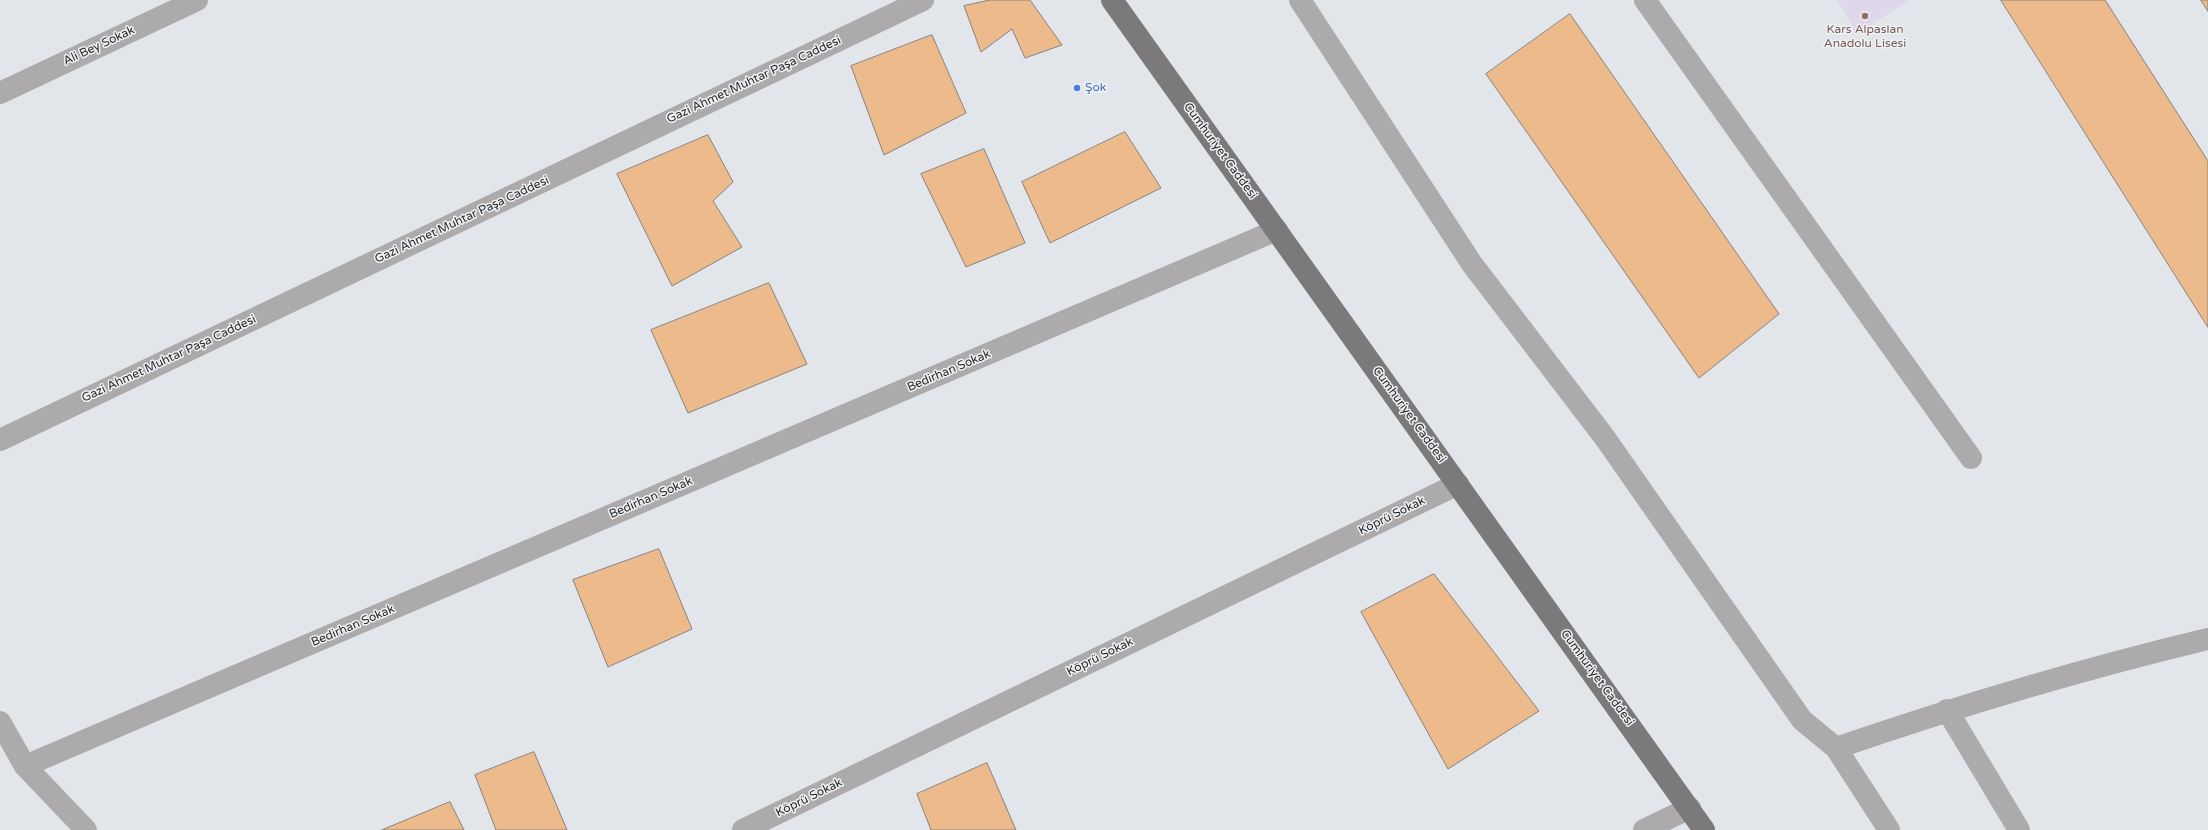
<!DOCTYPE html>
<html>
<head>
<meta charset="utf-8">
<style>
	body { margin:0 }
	canvas { display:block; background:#e2e5e9 }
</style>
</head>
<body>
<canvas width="2208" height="830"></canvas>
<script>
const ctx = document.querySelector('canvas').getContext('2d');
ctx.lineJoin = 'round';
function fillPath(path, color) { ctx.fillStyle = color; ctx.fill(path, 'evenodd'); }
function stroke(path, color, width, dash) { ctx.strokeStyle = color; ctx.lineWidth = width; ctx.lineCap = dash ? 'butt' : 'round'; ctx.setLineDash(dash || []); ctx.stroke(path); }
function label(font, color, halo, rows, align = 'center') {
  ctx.font = font + ' "Varela Round",sans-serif'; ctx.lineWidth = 3; ctx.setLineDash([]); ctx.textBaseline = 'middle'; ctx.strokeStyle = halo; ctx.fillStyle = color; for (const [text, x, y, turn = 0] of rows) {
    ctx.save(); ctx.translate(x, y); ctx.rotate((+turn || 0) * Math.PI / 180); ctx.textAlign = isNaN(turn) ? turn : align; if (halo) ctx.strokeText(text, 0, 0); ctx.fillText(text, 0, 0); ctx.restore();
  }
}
fillPath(new Path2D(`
	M 1837,0 L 1910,0 L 1857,33 Z`), '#dfd7ec');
const building = new Path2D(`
	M 990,0 L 1030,0 L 1062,45 L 1025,58 L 1012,29 L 981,52 L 964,6 Z
	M 2001,0 L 2105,0 L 2208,161 L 2208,327 Z
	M 2201,0 L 2208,0 L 2208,11 Z
	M 1570,14 L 1779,314 L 1699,378 L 1486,74 Z
	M 932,35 L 966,113 L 884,155 L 851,66 Z
	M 1125,132 L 1161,188 L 1050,243 L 1022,182 Z
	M 708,135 L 733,182 L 713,201 L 742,247 L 672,286 L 617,174 Z
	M 984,149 L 1025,243 L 966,267 L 921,174 Z
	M 769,283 L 807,364 L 688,413 L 651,330 Z
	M 659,549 L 692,629 L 608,667 L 573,580 Z
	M 1434,574 L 1539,711 L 1448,769 L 1361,612 Z
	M 534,752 L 567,830 L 496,830 L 475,775 Z
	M 987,763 L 1016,830 L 931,830 L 917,794 Z
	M 450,802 L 464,830 L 382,830 Z`);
fillPath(building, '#edba8c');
stroke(building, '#86827f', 1);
stroke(new Path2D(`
	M 1300,0 L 1472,264 L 1605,438 L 1802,720 L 1836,748 L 1889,830
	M 1645,0 L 1971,458
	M 0,93 L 197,0
	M 0,440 L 923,0
	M 1947,710 L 2019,830
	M 0,722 L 25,766 L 86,830
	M 1836,748 C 1959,706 2082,669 2208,639
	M 25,766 L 1277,230
	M 743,830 L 1458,484
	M 1644,830 L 1690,808`), '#acaaab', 22);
stroke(new Path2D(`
	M 1112,0 L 1704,830`), '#7c797b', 22);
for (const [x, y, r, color] of [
	[1865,16,4,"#8d6e63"],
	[1077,88,4,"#3f7fe0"]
]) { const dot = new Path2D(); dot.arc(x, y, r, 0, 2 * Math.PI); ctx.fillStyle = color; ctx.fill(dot); stroke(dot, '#f0f2f6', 1.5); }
label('12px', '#785e54', '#f0f2f6', [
	["Kars Alpaslan",1865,30],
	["Anadolu Lisesi",1865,44]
]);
label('12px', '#272829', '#f0f2f6', [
	["Ali Bey Sokak",99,46,-25],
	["Gazi Ahmet Muhtar Paşa Caddesi",754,80,-25],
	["Cumhuriyet Caddesi",1220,151,54],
	["Gazi Ahmet Muhtar Paşa Caddesi",462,220,-25],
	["Gazi Ahmet Muhtar Paşa Caddesi",169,359,-25],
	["Bedirhan Sokak",949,371,-23],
	["Cumhuriyet Caddesi",1409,415,54],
	["Bedirhan Sokak",651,498,-23],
	["Köprü Sokak",1392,516,-26],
	["Bedirhan Sokak",353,626,-23],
	["Köprü Sokak",1100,657,-26],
	["Cumhuriyet Caddesi",1597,678,54],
	["Köprü Sokak",809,798,-26]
]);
label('12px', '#366cbe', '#f0f2f6', [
	["Şok",1085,88]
], 'left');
</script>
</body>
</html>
